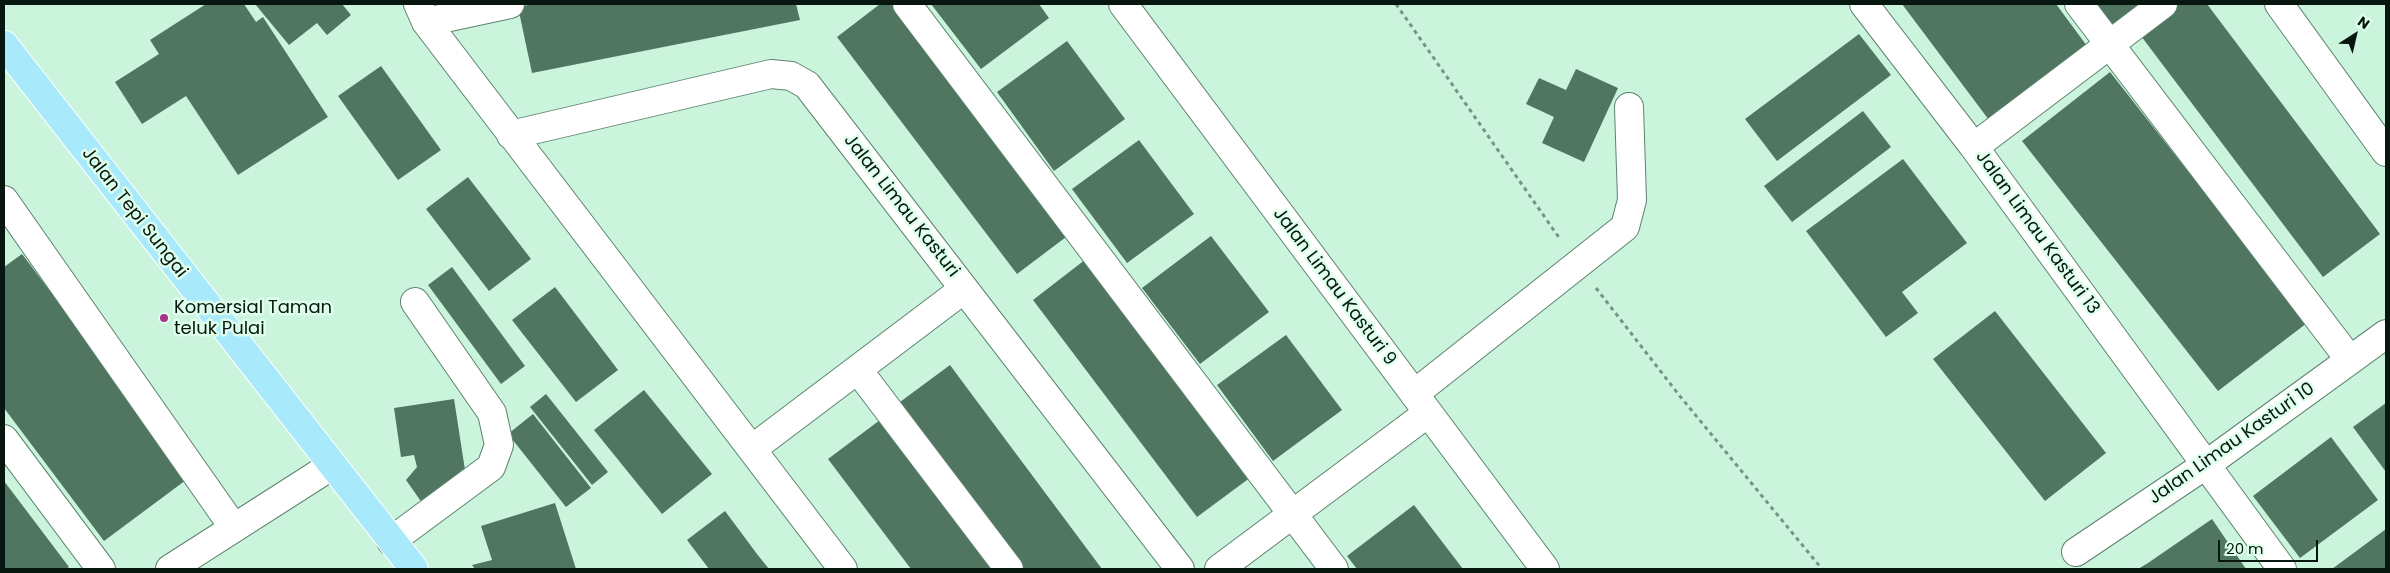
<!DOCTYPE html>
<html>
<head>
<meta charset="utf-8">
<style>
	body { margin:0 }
	#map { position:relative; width:2390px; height:573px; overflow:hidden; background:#cbf4dc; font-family:Poppins,sans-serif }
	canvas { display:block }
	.frame { position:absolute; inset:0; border:5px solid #07160e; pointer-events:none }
	.north { position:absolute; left:2330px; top:10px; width:50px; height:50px; -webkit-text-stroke:4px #deffec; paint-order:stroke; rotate:35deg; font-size:14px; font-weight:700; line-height:20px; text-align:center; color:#07160e }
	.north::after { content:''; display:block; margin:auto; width:18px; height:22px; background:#07160e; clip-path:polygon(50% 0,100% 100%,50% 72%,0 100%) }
	.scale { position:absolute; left:2218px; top:540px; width:100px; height:22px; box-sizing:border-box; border:2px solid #07160e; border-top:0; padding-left:6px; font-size:15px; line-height:18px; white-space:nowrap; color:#07160e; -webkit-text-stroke:4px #deffec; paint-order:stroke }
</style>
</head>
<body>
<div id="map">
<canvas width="2390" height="573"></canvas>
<div class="frame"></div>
<div class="north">N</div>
<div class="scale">20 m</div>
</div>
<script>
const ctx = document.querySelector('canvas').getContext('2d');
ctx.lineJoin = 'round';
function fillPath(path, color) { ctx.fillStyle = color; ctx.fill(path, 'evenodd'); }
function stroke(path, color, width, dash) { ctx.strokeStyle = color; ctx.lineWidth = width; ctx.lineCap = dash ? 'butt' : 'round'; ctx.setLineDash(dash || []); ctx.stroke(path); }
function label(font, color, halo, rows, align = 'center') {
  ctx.font = font + ' Poppins,sans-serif'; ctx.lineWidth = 5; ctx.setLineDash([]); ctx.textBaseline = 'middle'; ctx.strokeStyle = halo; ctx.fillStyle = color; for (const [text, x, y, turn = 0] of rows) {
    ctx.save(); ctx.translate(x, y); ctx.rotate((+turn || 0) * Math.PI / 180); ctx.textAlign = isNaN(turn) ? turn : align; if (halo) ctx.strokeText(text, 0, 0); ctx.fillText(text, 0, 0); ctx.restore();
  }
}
fillPath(new Path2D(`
	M 206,4 L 244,4 L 256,22 L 263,17 L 328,117 L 238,175 L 186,96 L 142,124 L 115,82 L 159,54 L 150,40 Z
	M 255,4 L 342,4 L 351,15 L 327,35 L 317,23 L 289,45 Z
	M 533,4 L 796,4 L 800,20 L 532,73 L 518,7 Z
	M 880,4 L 895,4 L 1070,234 L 1017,274 L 837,37 Z
	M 931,4 L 1039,4 L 1049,18 L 981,69 Z
	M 1902,4 L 2056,4 L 2087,46 L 1989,120 Z
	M 2091,4 L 2145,4 L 2111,30 Z
	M 2176,4 L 2207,4 L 2380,234 L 2323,277 L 2138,32 Z
	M 1859,34 L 1891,75 L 1777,161 L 1745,119 Z
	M 1067,41 L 1125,119 L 1054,171 L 997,92 Z
	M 381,66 L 441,150 L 398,180 L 338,96 Z
	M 1576,69 L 1618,88 L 1584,162 L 1542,143 L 1554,117 L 1526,104 L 1539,78 L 1566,90 Z
	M 2110,72 L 2307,323 L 2218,391 L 2022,141 Z
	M 1863,111 L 1891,147 L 1792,222 L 1764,186 Z
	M 1139,140 L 1194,214 L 1127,263 L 1072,189 Z
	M 1903,159 L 1967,243 L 1902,292 L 1918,313 L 1886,337 L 1806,231 Z
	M 468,177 L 531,259 L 489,291 L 426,209 Z
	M 1211,236 L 1269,312 L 1200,364 L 1142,288 Z
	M 22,254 L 190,477 L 104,541 L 4,408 L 4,267 Z
	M 1086,259 L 1251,477 L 1197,517 L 1033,300 Z
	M 452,267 L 525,366 L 501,384 L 428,285 Z
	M 555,287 L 618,370 L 576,402 L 512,320 Z
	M 1995,311 L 2106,453 L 2045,501 L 1933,359 Z
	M 1286,335 L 1342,410 L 1273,461 L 1217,385 Z
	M 950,365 L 970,392 L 1102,569 L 1024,569 L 979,510 L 900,402 Z
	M 644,390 L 712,474 L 662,514 L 594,430 Z
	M 546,394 L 608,472 L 592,485 L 530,407 Z
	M 454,399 L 465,470 L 425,507 L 406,480 L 417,467 L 414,455 L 401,457 L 394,408 Z
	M 2386,403 L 2386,472 L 2353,427 Z
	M 533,414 L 591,488 L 566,507 L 508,434 Z
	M 880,420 L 992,569 L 911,569 L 828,459 Z
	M 2331,437 L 2378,500 L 2300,558 L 2253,496 Z
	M 4,481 L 69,567 L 66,569 L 4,569 Z
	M 555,503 L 576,569 L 475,569 L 472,565 L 492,560 L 481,526 Z
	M 1414,505 L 1463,569 L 1357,569 L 1347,556 Z
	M 725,511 L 757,554 L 769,569 L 709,569 L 687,540 Z
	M 2212,519 L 2246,569 L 2138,569 L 2148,563 Z
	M 2386,529 L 2386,569 L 2332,569 L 2355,552 Z`), '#507560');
const minor = new Path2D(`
	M 418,4 L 426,22 L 843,569
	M 907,4 L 1334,569
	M 1123,4 L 1545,569
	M 1864,4 L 1974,147 L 2282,569
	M 2079,4 L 2350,360
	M 2279,4 L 2386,152
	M 426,22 L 510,4
	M 511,135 L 771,74 L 791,76 L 807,85 L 1180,569
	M 1974,147 L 2163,4
	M 4,200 L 234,528
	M 858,370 L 1009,569
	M 1414,394 L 1625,227 L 1632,200 L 1629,107
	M 4,439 L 101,569
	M 752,449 L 964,289
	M 391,541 L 491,467 L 499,445 L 492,413 L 415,302
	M 2076,552 L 2207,464 L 2386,334
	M 170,569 L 331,466
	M 1219,569 L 1428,413`);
const major = new Path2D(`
	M 4,45 L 414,569`);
stroke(minor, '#5d836e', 30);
stroke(major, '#fff', 30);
stroke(new Path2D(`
	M 1396,4 L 1560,239
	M 1596,288 L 1679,395 L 1822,569`), '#779483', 3, [4, 4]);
stroke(minor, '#fff', 28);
stroke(major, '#a9e9fc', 28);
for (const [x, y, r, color] of [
	[164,318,5,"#a83189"]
]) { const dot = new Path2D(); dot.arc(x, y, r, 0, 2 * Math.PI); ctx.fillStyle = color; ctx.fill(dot); stroke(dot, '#deffec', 2); }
label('18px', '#07160e', '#deffec', [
	["Jalan Limau Kasturi",901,206,52],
	["Jalan Tepi Sungai",134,213,52],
	["Jalan Limau Kasturi 13",2037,233,54],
	["Jalan Limau Kasturi 9",1334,287,53],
	["Jalan Limau Kasturi 10",2232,444,-35]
]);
label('18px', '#07160e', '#deffec', [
	["Komersial Taman",174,308],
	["teluk Pulai",174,329]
], 'left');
</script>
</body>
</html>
